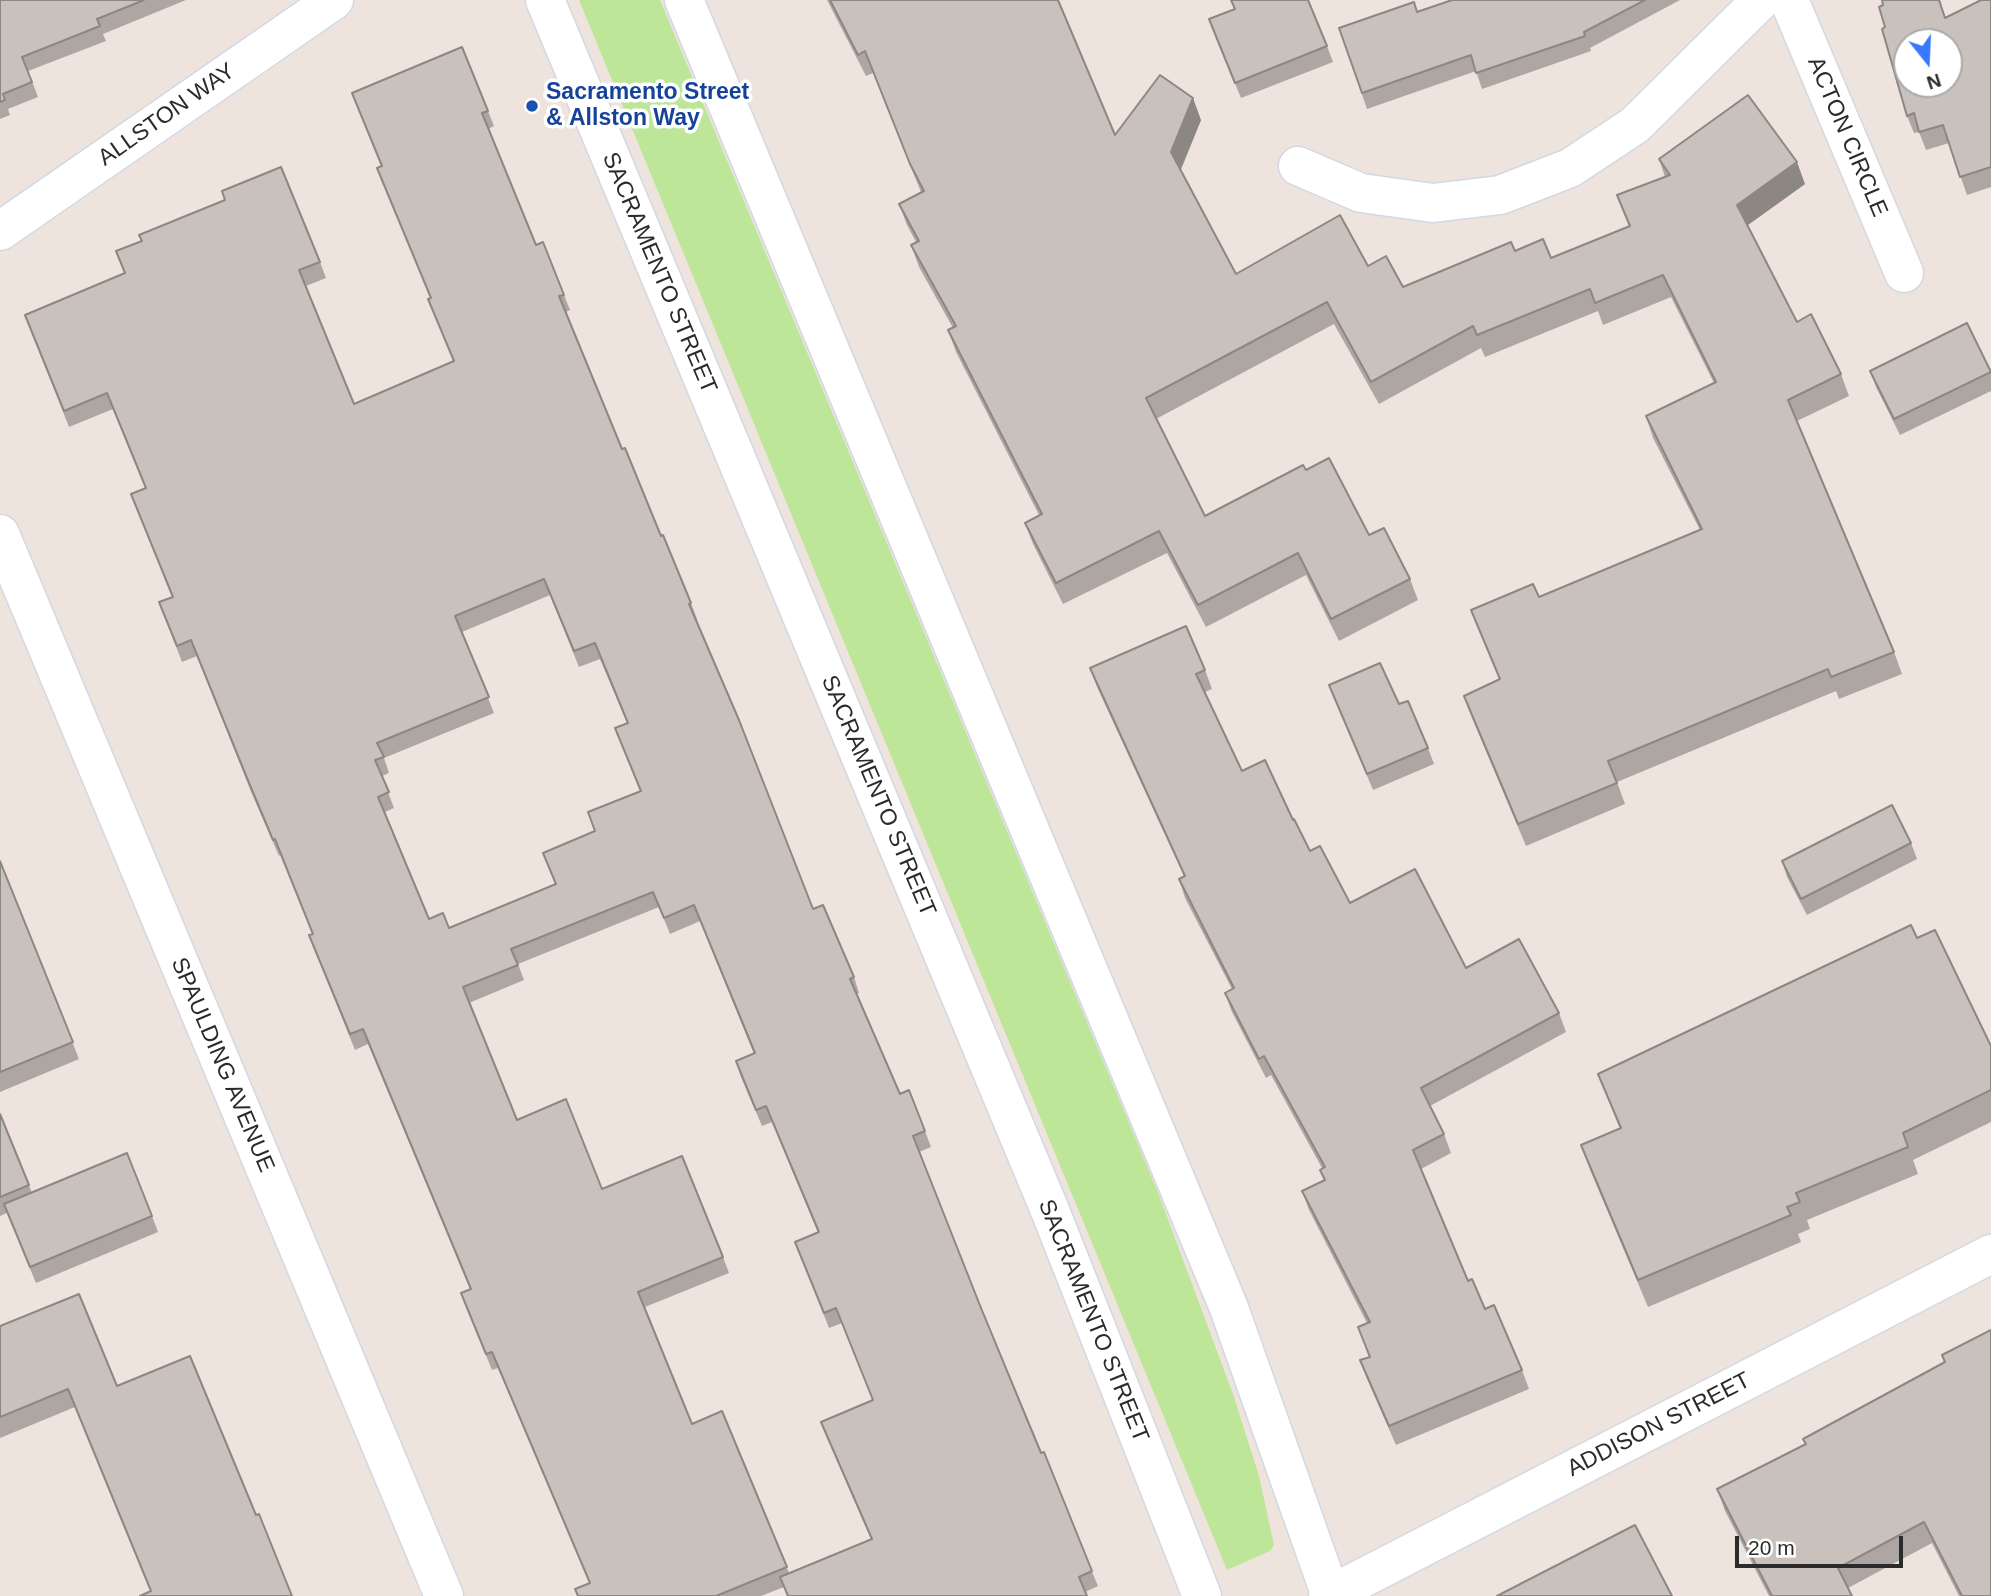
<!DOCTYPE html>
<html>
<head>
<meta charset="utf-8">
<style>
	body { margin:0 }
	#map { position:relative; width:1991px; height:1596px; overflow:hidden; background:#eee4dd; font-family:Arial,sans-serif }
	canvas { display:block }
	.north { position:absolute; left:1893px; top:28px; width:70px; height:70px; box-sizing:border-box; background:#fff; border:2px solid #aaa; border-radius:50%; rotate:162deg; font-size:19px; font-weight:700; line-height:28px; text-align:center; color:#2b2b2b }
	.north::after { content:''; display:block; margin:auto; width:24px; height:32px; background:#3878ff; clip-path:polygon(50% 0,100% 100%,50% 72%,0 100%) }
	.scale { position:absolute; left:1735px; top:1536px; width:168px; height:32px; box-sizing:border-box; border:4px solid #2b2b2b; border-top:0; padding-left:9px; font-size:21px; line-height:24px; white-space:nowrap; color:#2b2b2b; -webkit-text-stroke:5px #fff; paint-order:stroke }
</style>
</head>
<body>
<div id="map">
<canvas width="1991" height="1596"></canvas>
<div class="north">N</div>
<div class="scale">20 m</div>
</div>
<script>
const ctx = document.querySelector('canvas').getContext('2d');
ctx.lineJoin = 'round';
function fillPath(path, color) { ctx.fillStyle = color; ctx.fill(path, 'evenodd'); }
function stroke(path, color, width, dash) { ctx.strokeStyle = color; ctx.lineWidth = width; ctx.lineCap = dash ? 'butt' : 'round'; ctx.setLineDash(dash || []); ctx.stroke(path); }
function label(font, color, halo, rows, align = 'center') {
  ctx.font = font + ' Arial,sans-serif'; ctx.lineWidth = 7; ctx.setLineDash([]); ctx.textBaseline = 'middle'; ctx.strokeStyle = halo; ctx.fillStyle = color; for (const [text, x, y, turn = 0] of rows) {
    ctx.save(); ctx.translate(x, y); ctx.rotate((+turn || 0) * Math.PI / 180); ctx.textAlign = isNaN(turn) ? turn : align; if (halo) ctx.strokeText(text, 0, 0); ctx.fillText(text, 0, 0); ctx.restore();
  }
}
fillPath(new Path2D(`
	M 579,0 L 660,0 L 1159,1195 L 1234,1397 L 1259,1476 L 1274,1545 L 1270,1551 L 1227,1570 Z`), '#bde698');
const minor = new Path2D(`
	M 545,0 L 1051,1213 L 1202,1596
	M 684,0 L 1229,1308 L 1331,1596
	M 1789,0 L 1904,273
	M 1298,166 L 1361,193 L 1433,203 L 1500,195 L 1570,168 L 1635,125 L 1761,0
	M 0,231 L 334,0
	M 0,534 L 444,1596
	M 1328,1596 L 1991,1254`);
stroke(minor, '#d2d8e4', 41);
stroke(minor, '#fff', 38);
fillPath(new Path2D(`
	M 0,0 L 186,0 L 103,34 L 106,41 L 28,71 L 38,97 L 8,109 L 10,115 L 0,119 Z
	M 827,0 L 1058,0 L 1115,135 L 1201,120 L 1181,170 L 1236,274 L 1368,266 L 1403,287 L 1515,251 L 1551,258 L 1629,226 L 1617,195 L 1665,177 L 1659,159 L 1805,184 L 1748,225 L 1797,322 L 1841,374 L 1849,396 L 1797,421 L 1894,652 L 1902,674 L 1839,699 L 1836,691 L 1617,782 L 1625,804 L 1526,846 L 1472,718 L 1464,696 L 1499,679 L 1471,610 L 1539,597 L 1700,530 L 1653,438 L 1646,416 L 1714,383 L 1671,297 L 1603,325 L 1598,311 L 1485,357 L 1481,348 L 1379,404 L 1334,324 L 1156,419 L 1205,516 L 1306,470 L 1410,579 L 1418,600 L 1339,641 L 1306,575 L 1206,627 L 1167,553 L 1063,604 L 1033,544 L 1025,523 L 1039,515 L 956,352 L 948,330 L 953,328 L 919,267 L 911,245 L 916,242 L 907,225 L 899,204 L 921,192 L 873,73 L 866,76 Z
	M 1231,0 L 1327,46 L 1333,62 L 1241,98 L 1215,35 L 1234,9 Z
	M 1452,0 L 1680,0 L 1590,48 L 1591,51 L 1482,89 L 1476,71 L 1367,109 L 1339,28 L 1417,12 Z
	M 1882,0 L 1940,0 L 1945,18 L 1991,0 L 1991,187 L 1967,195 L 1949,143 L 1926,150 L 1919,132 L 1914,133 L 1907,116 L 1885,27 L 1883,5 Z
	M 352,93 L 488,111 L 494,126 L 488,129 L 536,245 L 564,295 L 570,310 L 566,312 L 622,449 L 691,603 L 697,619 L 696,620 L 813,909 L 854,977 L 859,993 L 857,994 L 900,1094 L 925,1131 L 931,1147 L 919,1152 L 981,1308 L 1098,1586 L 1085,1592 L 1087,1596 L 787,1596 L 784,1587 L 761,1596 L 578,1596 L 590,1583 L 498,1368 L 492,1370 L 467,1309 L 461,1293 L 470,1289 L 368,1044 L 355,1050 L 315,951 L 309,935 L 312,934 L 280,855 L 279,856 L 252,794 L 197,656 L 182,662 L 165,618 L 172,597 L 131,494 L 145,488 L 113,409 L 69,427 L 25,315 L 125,274 L 116,251 L 320,262 L 326,278 L 306,286 L 354,404 L 454,361 L 428,299 L 431,299 L 383,183 L 377,168 L 381,166 ZM 550,595 L 579,667 L 600,659 L 627,723 L 615,728 L 640,791 L 588,812 L 595,831 L 543,853 L 555,884 L 449,928 L 429,919 L 385,812 L 394,808 L 382,776 L 389,773 L 384,758 L 494,713 L 462,632 ZM 659,907 L 670,934 L 700,921 L 754,1054 L 736,1061 L 741,1077 L 762,1126 L 772,1122 L 818,1233 L 795,1242 L 829,1328 L 842,1323 L 873,1400 L 821,1422 L 827,1438 L 871,1539 L 789,1573 L 722,1411 L 692,1424 L 645,1307 L 729,1273 L 723,1257 L 602,1189 L 517,1120 L 469,1003 L 524,980 L 518,964 Z
	M 1870,371 L 1991,371 L 1991,391 L 1900,435 L 1876,387 Z
	M 1090,668 L 1205,670 L 1212,689 L 1205,692 L 1242,771 L 1293,820 L 1310,851 L 1350,903 L 1466,968 L 1559,1013 L 1566,1032 L 1430,1106 L 1444,1134 L 1451,1153 L 1421,1169 L 1468,1281 L 1522,1370 L 1529,1389 L 1396,1445 L 1367,1379 L 1360,1360 L 1369,1357 L 1358,1327 L 1367,1323 L 1309,1210 L 1302,1191 L 1324,1180 L 1320,1170 L 1322,1168 L 1271,1075 L 1266,1078 L 1232,1012 L 1225,993 L 1232,989 L 1185,898 L 1179,879 L 1184,876 L 1097,687 Z
	M 1329,685 L 1399,704 L 1428,748 L 1434,764 L 1373,790 Z
	M 1911,843 L 1917,859 L 1807,915 L 1787,877 L 1782,861 Z
	M 0,861 L 79,1059 L 0,1092 Z
	M 1917,938 L 1991,1046 L 1991,1122 L 1913,1160 L 1918,1174 L 1807,1220 L 1810,1229 L 1798,1234 L 1801,1242 L 1648,1307 L 1591,1172 L 1581,1145 L 1620,1129 L 1598,1074 Z
	M 0,1114 L 32,1193 L 152,1216 L 158,1232 L 36,1283 L 7,1213 L 0,1216 Z
	M 0,1326 L 117,1386 L 190,1356 L 151,1592 L 75,1407 L 0,1438 Z
	M 1991,1330 L 1991,1596 L 1959,1596 L 1932,1543 L 1848,1588 L 1852,1596 L 1769,1596 L 1725,1511 L 1717,1489 L 1805,1444 L 1803,1439 L 1945,1362 L 1942,1355 Z`), '#ada6a2');
fillPath(new Path2D(`
	M 1193,98 L 1201,120 L 1179,173 L 1171,152 Z
	M 1797,162 L 1805,184 L 1745,227 L 1737,205 Z`), '#8d8784');
const building = new Path2D(`
	M 0,0 L 144,0 L 97,19 L 100,26 L 22,57 L 32,82 L 3,94 L 5,100 L 0,102 Z
	M 830,0 L 1058,0 L 1115,135 L 1160,75 L 1193,98 L 1171,152 L 1236,274 L 1340,215 L 1368,266 L 1386,256 L 1403,287 L 1511,242 L 1515,251 L 1543,239 L 1551,258 L 1630,226 L 1617,195 L 1670,175 L 1659,159 L 1748,95 L 1797,162 L 1737,205 L 1797,322 L 1811,314 L 1841,374 L 1788,400 L 1894,652 L 1831,677 L 1828,669 L 1608,761 L 1617,783 L 1518,824 L 1464,696 L 1500,679 L 1471,610 L 1533,584 L 1539,597 L 1702,529 L 1646,416 L 1716,382 L 1663,275 L 1595,303 L 1590,289 L 1477,335 L 1473,326 L 1371,382 L 1327,302 L 1146,398 L 1205,516 L 1303,465 L 1306,470 L 1329,458 L 1369,535 L 1384,528 L 1410,579 L 1331,619 L 1298,553 L 1198,605 L 1159,531 L 1056,583 L 1025,523 L 1042,514 L 948,330 L 956,326 L 911,245 L 919,241 L 899,204 L 924,191 L 910,164 L 865,51 L 858,55 Z
	M 1231,0 L 1308,0 L 1327,46 L 1235,83 L 1209,19 L 1235,9 Z
	M 1452,0 L 1645,0 L 1584,32 L 1585,36 L 1476,73 L 1471,55 L 1362,93 L 1339,28 L 1414,2 L 1417,12 Z
	M 1882,0 L 1939,0 L 1945,18 L 1981,0 L 1991,0 L 1991,167 L 1960,177 L 1943,125 L 1919,132 L 1914,113 L 1907,116 L 1882,29 L 1885,27 L 1879,7 L 1883,5 ZM 1907,42 L 1949,42 L 1949,84 L 1907,84 Z
	M 462,47 L 488,111 L 482,113 L 536,245 L 543,242 L 564,295 L 559,296 L 622,449 L 625,448 L 661,536 L 663,535 L 691,603 L 689,604 L 739,720 L 813,909 L 823,905 L 854,977 L 850,979 L 900,1094 L 909,1090 L 925,1131 L 913,1136 L 981,1308 L 1041,1453 L 1044,1452 L 1092,1571 L 1079,1577 L 1087,1596 L 788,1596 L 780,1577 L 872,1539 L 821,1422 L 873,1400 L 836,1308 L 824,1313 L 795,1242 L 819,1232 L 766,1106 L 756,1110 L 736,1061 L 755,1053 L 694,905 L 664,918 L 653,892 L 511,949 L 518,965 L 463,987 L 517,1120 L 566,1099 L 602,1189 L 682,1156 L 723,1257 L 638,1292 L 692,1424 L 722,1411 L 787,1567 L 716,1596 L 578,1596 L 575,1589 L 590,1583 L 492,1352 L 486,1354 L 461,1293 L 471,1289 L 363,1029 L 350,1034 L 309,935 L 313,934 L 275,839 L 273,840 L 247,778 L 191,640 L 177,646 L 159,602 L 173,597 L 131,494 L 146,488 L 107,393 L 64,411 L 25,315 L 125,273 L 116,251 L 142,241 L 139,235 L 225,200 L 222,191 L 281,167 L 320,262 L 299,270 L 354,404 L 454,361 L 428,299 L 431,298 L 377,168 L 382,166 L 352,93 ZM 544,579 L 574,651 L 595,643 L 628,723 L 615,728 L 641,791 L 588,812 L 595,831 L 543,853 L 556,884 L 449,928 L 443,913 L 429,919 L 378,797 L 389,792 L 375,760 L 384,757 L 377,743 L 489,697 L 455,616 Z
	M 1967,323 L 1991,372 L 1894,419 L 1870,371 Z
	M 1186,626 L 1205,670 L 1196,674 L 1242,771 L 1265,760 L 1293,820 L 1294,819 L 1310,851 L 1320,846 L 1350,903 L 1415,869 L 1466,968 L 1519,939 L 1559,1013 L 1421,1088 L 1444,1134 L 1413,1150 L 1468,1281 L 1472,1279 L 1485,1309 L 1494,1305 L 1522,1370 L 1389,1426 L 1360,1360 L 1370,1357 L 1358,1327 L 1370,1322 L 1302,1191 L 1325,1180 L 1320,1170 L 1325,1167 L 1264,1056 L 1259,1059 L 1225,993 L 1234,988 L 1179,879 L 1185,876 L 1090,668 Z
	M 1380,663 L 1399,704 L 1408,701 L 1428,748 L 1367,774 L 1329,685 Z
	M 1892,805 L 1911,843 L 1801,899 L 1782,861 Z
	M 0,861 L 73,1042 L 0,1072 Z
	M 1911,925 L 1917,938 L 1935,930 L 1991,1046 L 1991,1090 L 1903,1133 L 1908,1147 L 1796,1193 L 1800,1202 L 1787,1207 L 1791,1215 L 1638,1280 L 1581,1145 L 1621,1128 L 1598,1074 Z
	M 0,1114 L 29,1185 L 0,1197 Z
	M 127,1153 L 152,1216 L 30,1267 L 4,1204 Z
	M 79,1294 L 117,1386 L 190,1356 L 256,1515 L 259,1514 L 292,1596 L 140,1596 L 151,1591 L 68,1389 L 0,1417 L 0,1326 Z
	M 1991,1330 L 1991,1596 L 1962,1596 L 1924,1522 L 1838,1568 L 1852,1596 L 1772,1596 L 1717,1489 L 1806,1444 L 1803,1439 L 1945,1362 L 1942,1355 Z
	M 1635,1525 L 1672,1596 L 1497,1596 Z`);
fillPath(building, '#c9c1bc');
stroke(building, '#8d8784', 2);
for (const [x, y, r, color] of [
	[532,106,7,"#1a4fb4"]
]) { const dot = new Path2D(); dot.arc(x, y, r, 0, 2 * Math.PI); ctx.fillStyle = color; ctx.fill(dot); stroke(dot, '#fff', 2.5); }
label('bold 23px', '#164399', '#fff', [
	["Sacramento Street",546,93],
	["& Allston Way",546,119]
], 'left');
label('23px', '#2b2b2b', '#fff', [
	["ALLSTON WAY",167,115,-35],
	["ACTON CIRCLE",1847,137,67],
	["SACRAMENTO STREET",659,273,67],
	["SACRAMENTO STREET",878,796,67],
	["SPAULDING AVENUE",222,1065,67],
	["SACRAMENTO STREET",1093,1321,68],
	["ADDISON STREET",1659,1425,-27]
]);
</script>
</body>
</html>
